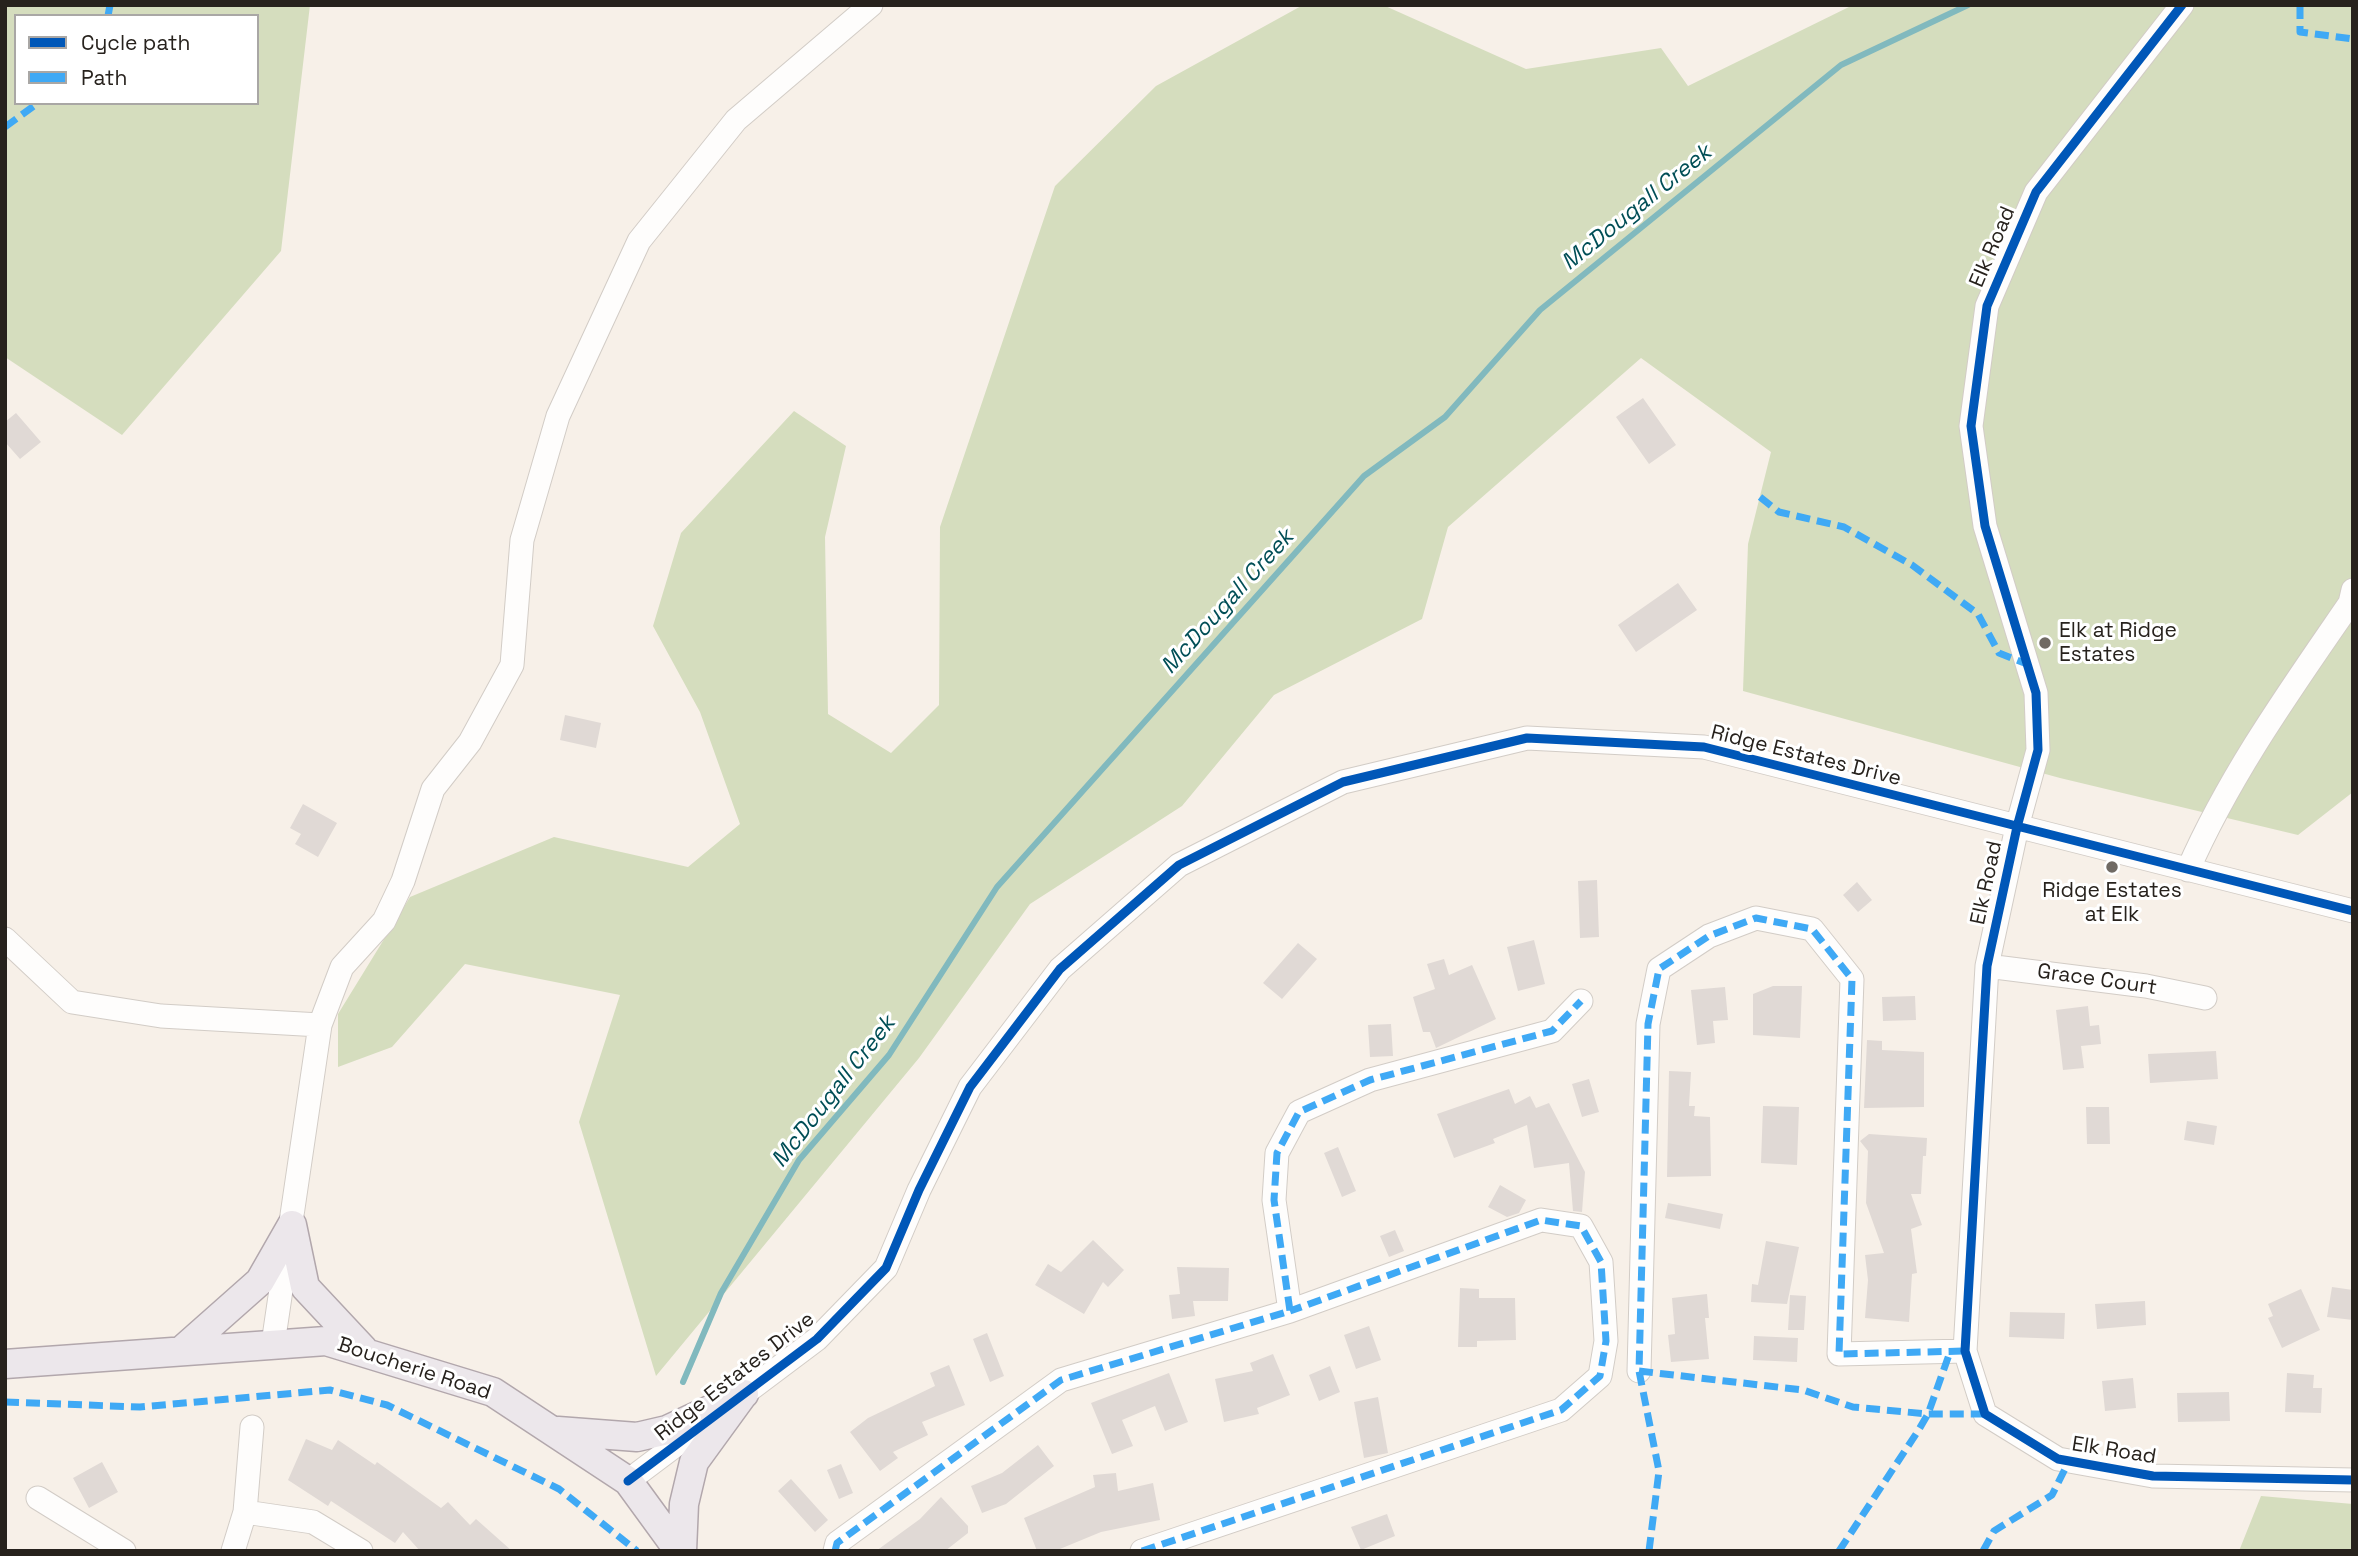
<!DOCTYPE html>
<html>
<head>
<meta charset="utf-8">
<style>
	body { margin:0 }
	#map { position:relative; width:2358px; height:1556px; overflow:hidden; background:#f7f0e8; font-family:"Space Grotesk",sans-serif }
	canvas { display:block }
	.frame { position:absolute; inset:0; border:7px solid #27221d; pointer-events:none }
	.legend { position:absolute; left:14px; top:14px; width:245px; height:91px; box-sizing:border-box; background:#fff; border:2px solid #a9a7a5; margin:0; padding:9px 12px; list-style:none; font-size:21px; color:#27221d }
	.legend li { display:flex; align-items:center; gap:14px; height:35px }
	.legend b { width:35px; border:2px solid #a9a7a5 }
</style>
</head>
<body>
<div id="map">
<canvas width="2358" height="1556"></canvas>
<div class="frame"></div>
<ul class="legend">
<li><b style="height:9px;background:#0057b8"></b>Cycle path</li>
<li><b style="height:9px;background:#3fa9f5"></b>Path</li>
</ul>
</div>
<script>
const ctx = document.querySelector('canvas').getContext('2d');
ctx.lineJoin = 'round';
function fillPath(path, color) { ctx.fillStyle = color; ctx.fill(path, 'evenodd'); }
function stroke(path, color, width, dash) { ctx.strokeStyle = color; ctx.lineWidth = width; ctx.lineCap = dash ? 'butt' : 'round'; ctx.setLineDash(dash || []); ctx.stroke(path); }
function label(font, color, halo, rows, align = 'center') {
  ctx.font = font + ' "Space Grotesk",sans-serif'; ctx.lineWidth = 6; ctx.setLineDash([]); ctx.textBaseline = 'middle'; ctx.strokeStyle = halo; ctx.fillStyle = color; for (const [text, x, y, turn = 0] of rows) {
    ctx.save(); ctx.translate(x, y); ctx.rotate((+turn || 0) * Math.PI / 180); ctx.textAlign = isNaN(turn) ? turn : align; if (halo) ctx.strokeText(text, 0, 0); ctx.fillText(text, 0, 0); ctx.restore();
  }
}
fillPath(new Path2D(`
	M 5,5 L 310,5 L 281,251 L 122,435 L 5,357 ZM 16,16 L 257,16 L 257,103 L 16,103 Z
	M 1303,5 L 1383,5 L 1526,69 L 1661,48 L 1688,86 L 1853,5 L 2353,5 L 2353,792 L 2298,835 L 2060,778 L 1743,691 L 1748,544 L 1771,452 L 1641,358 L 1448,527 L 1422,619 L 1274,695 L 1182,806 L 1030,904 L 919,1058 L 656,1376 L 579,1122 L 620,995 L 465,964 L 392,1047 L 338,1067 L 338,1014 L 410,897 L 554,837 L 688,867 L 740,824 L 700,712 L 653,626 L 681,533 L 794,411 L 846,446 L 825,537 L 828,714 L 891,753 L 939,705 L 940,527 L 1055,186 L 1156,86 Z
	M 2261,1496 L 2353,1504 L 2353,1551 L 2239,1551 Z`), '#d5ddbe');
stroke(new Path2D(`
	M 683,1382 L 721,1293 L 799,1160 L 889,1055 L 997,887 L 1364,476 L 1445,417 L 1540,310 L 1841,65 L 1968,5`), '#81b9be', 6);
fillPath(new Path2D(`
	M 1643,398 L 1676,445 L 1649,464 L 1616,417 Z
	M 16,413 L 41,442 L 20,459 L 5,442 L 5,422 Z
	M 1678,583 L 1697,610 L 1636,652 L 1618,625 Z
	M 565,715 L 601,723 L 596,748 L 560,740 Z
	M 303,804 L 337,823 L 318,857 L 295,844 L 301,834 L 290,828 Z
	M 1597,880 L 1599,937 L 1580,938 L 1578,881 Z
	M 1857,882 L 1872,900 L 1858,912 L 1843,895 Z
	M 1534,940 L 1545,984 L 1518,991 L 1507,947 Z
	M 1298,943 L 1317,959 L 1282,999 L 1263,983 Z
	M 1444,959 L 1449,975 L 1472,965 L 1496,1019 L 1436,1048 L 1430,1032 L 1423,1032 L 1413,997 L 1435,989 L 1427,964 Z
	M 1773,986 L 1802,986 L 1800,1038 L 1753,1035 L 1753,994 Z
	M 1725,987 L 1728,1020 L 1713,1021 L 1715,1043 L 1697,1045 L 1691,990 Z
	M 1915,996 L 1916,1020 L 1883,1021 L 1882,997 Z
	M 2088,1006 L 2090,1026 L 2099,1025 L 2101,1044 L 2081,1046 L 2084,1068 L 2063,1070 L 2056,1010 Z
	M 1391,1024 L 1393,1056 L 1370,1057 L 1368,1025 Z
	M 1867,1040 L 1882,1041 L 1882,1050 L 1924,1052 L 1924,1107 L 1864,1108 Z
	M 2216,1051 L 2218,1079 L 2150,1083 L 2148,1054 Z
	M 1669,1071 L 1691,1072 L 1689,1106 L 1695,1106 L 1694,1116 L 1710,1117 L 1711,1176 L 1667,1177 Z
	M 1589,1079 L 1599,1112 L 1582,1117 L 1572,1084 Z
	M 1509,1089 L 1515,1104 L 1530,1096 L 1536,1108 L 1549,1103 L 1585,1172 L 1582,1212 L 1573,1211 L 1569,1163 L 1534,1168 L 1527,1125 L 1493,1139 L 1495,1143 L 1454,1158 L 1437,1114 Z
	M 1763,1106 L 1799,1107 L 1797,1165 L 1761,1163 Z
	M 2086,1107 L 2109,1107 L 2110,1144 L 2087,1144 Z
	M 2187,1121 L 2217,1126 L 2214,1145 L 2184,1140 Z
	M 1869,1134 L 1927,1138 L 1926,1156 L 1923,1156 L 1921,1194 L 1911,1194 L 1922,1225 L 1911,1229 L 1917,1273 L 1912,1274 L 1909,1322 L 1865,1318 L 1868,1280 L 1865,1255 L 1884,1253 L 1866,1203 L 1868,1151 L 1860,1141 Z
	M 1338,1147 L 1356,1191 L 1342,1197 L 1324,1153 Z
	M 1500,1185 L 1526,1200 L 1519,1213 L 1507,1217 L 1488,1207 Z
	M 1668,1203 L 1723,1214 L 1720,1229 L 1665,1218 Z
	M 1395,1230 L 1404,1251 L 1389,1257 L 1380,1236 Z
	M 1093,1240 L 1124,1270 L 1108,1287 L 1103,1282 L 1084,1314 L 1035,1285 L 1048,1264 L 1061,1272 Z
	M 1766,1241 L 1799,1247 L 1787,1304 L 1751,1302 L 1752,1284 L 1758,1285 Z
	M 1177,1267 L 1229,1268 L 1228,1301 L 1193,1301 L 1195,1316 L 1172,1319 L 1169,1295 L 1180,1294 Z
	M 2332,1287 L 2353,1290 L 2353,1320 L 2327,1317 Z
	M 1460,1288 L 1479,1289 L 1479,1298 L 1515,1298 L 1516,1340 L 1477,1341 L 1477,1347 L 1458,1347 Z
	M 2301,1289 L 2320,1330 L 2282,1348 L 2268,1318 L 2273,1316 L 2268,1304 Z
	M 1707,1294 L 1709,1318 L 1705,1318 L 1709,1359 L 1671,1362 L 1668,1335 L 1675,1334 L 1672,1298 Z
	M 1790,1295 L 1806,1296 L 1804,1330 L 1788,1330 Z
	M 2145,1301 L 2146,1325 L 2097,1329 L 2095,1304 Z
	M 2010,1312 L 2065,1313 L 2064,1339 L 2009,1337 Z
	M 1369,1326 L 1381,1360 L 1356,1369 L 1344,1335 Z
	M 987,1333 L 1004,1376 L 990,1382 L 973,1339 Z
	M 1754,1336 L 1798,1338 L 1797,1362 L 1753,1360 Z
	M 1273,1354 L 1290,1395 L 1257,1408 L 1259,1414 L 1224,1422 L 1215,1379 L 1253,1371 L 1250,1363 Z
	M 949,1365 L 965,1405 L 922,1422 L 928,1435 L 893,1452 L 898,1458 L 880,1471 L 850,1432 L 868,1418 L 935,1386 L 930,1373 Z
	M 1330,1366 L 1340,1392 L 1319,1401 L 1309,1375 Z
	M 1169,1373 L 1188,1422 L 1165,1431 L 1155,1406 L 1122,1420 L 1133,1446 L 1112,1454 L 1091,1403 Z
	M 2287,1373 L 2314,1375 L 2313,1388 L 2322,1388 L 2321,1413 L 2285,1412 Z
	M 2133,1378 L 2136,1408 L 2105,1411 L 2102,1381 Z
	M 2229,1392 L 2230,1421 L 2178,1422 L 2177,1393 Z
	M 1378,1397 L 1388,1453 L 1364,1458 L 1354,1402 Z
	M 306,1439 L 332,1450 L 338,1440 L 375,1465 L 377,1462 L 441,1508 L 448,1502 L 470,1525 L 476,1519 L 512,1551 L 420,1551 L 403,1532 L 395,1543 L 331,1501 L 328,1506 L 288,1480 Z
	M 1038,1445 L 1054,1466 L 1006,1504 L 982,1513 L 971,1486 L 1002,1473 Z
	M 102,1462 L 118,1492 L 89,1508 L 73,1478 Z
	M 841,1464 L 853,1493 L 839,1499 L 827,1470 Z
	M 1116,1473 L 1118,1491 L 1153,1483 L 1160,1520 L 1101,1532 L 1055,1551 L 1037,1551 L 1024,1518 L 1095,1487 L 1093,1475 Z
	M 791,1479 L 828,1520 L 815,1532 L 778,1491 Z
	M 941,1497 L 968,1526 L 968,1533 L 945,1551 L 876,1551 L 920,1519 Z
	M 1387,1514 L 1395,1536 L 1361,1550 L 1351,1527 Z`), '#e0d9d5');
const minor = new Path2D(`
	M 2182,5 L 2036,192 L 1987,306 L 1971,426 L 1985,526 L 2036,693 L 2038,750 L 2017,827 L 1987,966 L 1965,1351 L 1985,1414 L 2058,1459 L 2153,1476 L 2353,1480
	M 2188,870 C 2230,774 2291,689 2350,603 L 2353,590
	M 5,939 L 72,1002 L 161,1016 L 320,1025
	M 1987,966 L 2146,986 L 2205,998
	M 273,1344 L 320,1025 L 342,967 L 384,921 L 403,881 L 433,789 L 470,742 L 512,665 L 522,540 L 558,416 L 639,241 L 736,120 L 871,5
	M 1639,1371 L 1648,1024 L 1659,969 L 1709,936 L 1756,918 L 1812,929 L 1852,979 L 1839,1354 L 1965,1351
	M 628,1481 L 817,1339 L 886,1268 L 919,1190 L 970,1087 L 1060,969 L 1179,865 L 1343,782 L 1527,738 L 1704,747 L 2353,911
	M 38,1498 L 124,1551
	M 245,1512 L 313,1522 L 361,1551
	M 233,1551 L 245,1512 L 252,1427
	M 835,1551 L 837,1543 L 1061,1380 L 1290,1311 L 1274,1200 L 1277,1153 L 1299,1112 L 1370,1080 L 1552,1031 L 1581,1001
	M 1142,1551 L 1561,1410 L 1600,1376 L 1606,1341 L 1601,1262 L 1581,1226 L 1541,1220 L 1290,1311`);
const major = new Path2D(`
	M 292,1225 L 305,1287 L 363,1349
	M 181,1351 L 260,1281 L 292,1225
	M 5,1364 L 326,1341 L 493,1392 L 628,1481 L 679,1551
	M 558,1431 L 637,1437 L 667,1430 L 744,1394
	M 682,1551 L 684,1504 L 694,1462 L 742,1396`);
stroke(minor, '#d2ccc6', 25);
stroke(major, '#b2a7ac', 31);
stroke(minor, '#fefdfc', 23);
stroke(major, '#ece7eb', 28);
stroke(new Path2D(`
	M 2300,5 L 2300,32 L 2353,39
	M 108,16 L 110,5
	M 5,127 L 38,103
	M 1760,497 L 1779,512 L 1844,527 L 1912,565 L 1978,614 L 1999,653 L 2027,664
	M 1639,1371 L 1803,1390 L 1853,1407 L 1928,1414 L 1985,1414
	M 5,1402 L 140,1407 L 330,1390 L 387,1405 L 559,1489 L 637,1551
	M 835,1551 L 837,1543 L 1061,1380 L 1290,1311 L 1274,1200 L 1277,1153 L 1299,1112 L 1370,1080 L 1552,1031 L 1581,1001
	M 1142,1551 L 1561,1410 L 1600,1376 L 1606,1341 L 1601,1262 L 1581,1226 L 1541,1220 L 1290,1311
	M 1649,1551 L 1659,1471 L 1639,1371 L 1648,1024 L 1659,969 L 1709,936 L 1756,918 L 1812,929 L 1852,979 L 1839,1354 L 1965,1351
	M 1839,1551 L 1918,1431 L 1928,1414 L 1950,1352
	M 1983,1551 L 1994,1531 L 2052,1495 L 2069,1461`), '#3fa9f5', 7, [14, 7]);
stroke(new Path2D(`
	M 2182,5 L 2036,192 L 1987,306 L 1971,426 L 1985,526 L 2036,693 L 2038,750 L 2017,827 L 1987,966 L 1965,1351 L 1985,1414 L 2058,1459 L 2153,1476 L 2353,1480
	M 628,1481 L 817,1339 L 886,1268 L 919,1190 L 970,1087 L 1060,969 L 1179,865 L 1343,782 L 1527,738 L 1704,747 L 2353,911`), '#0057b8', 9);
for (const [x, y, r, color] of [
	[2045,643,7,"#706a64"],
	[2112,867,7,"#706a64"]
]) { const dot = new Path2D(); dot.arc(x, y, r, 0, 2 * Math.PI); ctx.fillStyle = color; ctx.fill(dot); stroke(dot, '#fff', 2.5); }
label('21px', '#27221d', '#fff', [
	["Elk Road",1993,247,-67],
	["Ridge Estates Drive",1806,756,14],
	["Elk Road",1987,883,-78],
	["Grace Court",2097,980,8],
	["Boucherie Road",414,1369,18],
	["Ridge Estates Drive",735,1377,-38],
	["Elk Road",2114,1451,9]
]);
label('21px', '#27221d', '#fff', [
	["Elk at Ridge",2059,631],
	["Estates",2059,655],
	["Ridge Estates",2112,891,"center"],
	["at Elk",2112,915,"center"]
], 'left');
label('italic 23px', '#004e56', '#fff', [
	["McDougall Creek",1637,208,-39],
	["McDougall Creek",1228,602,-48],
	["McDougall Creek",834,1092,-52]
]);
</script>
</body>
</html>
